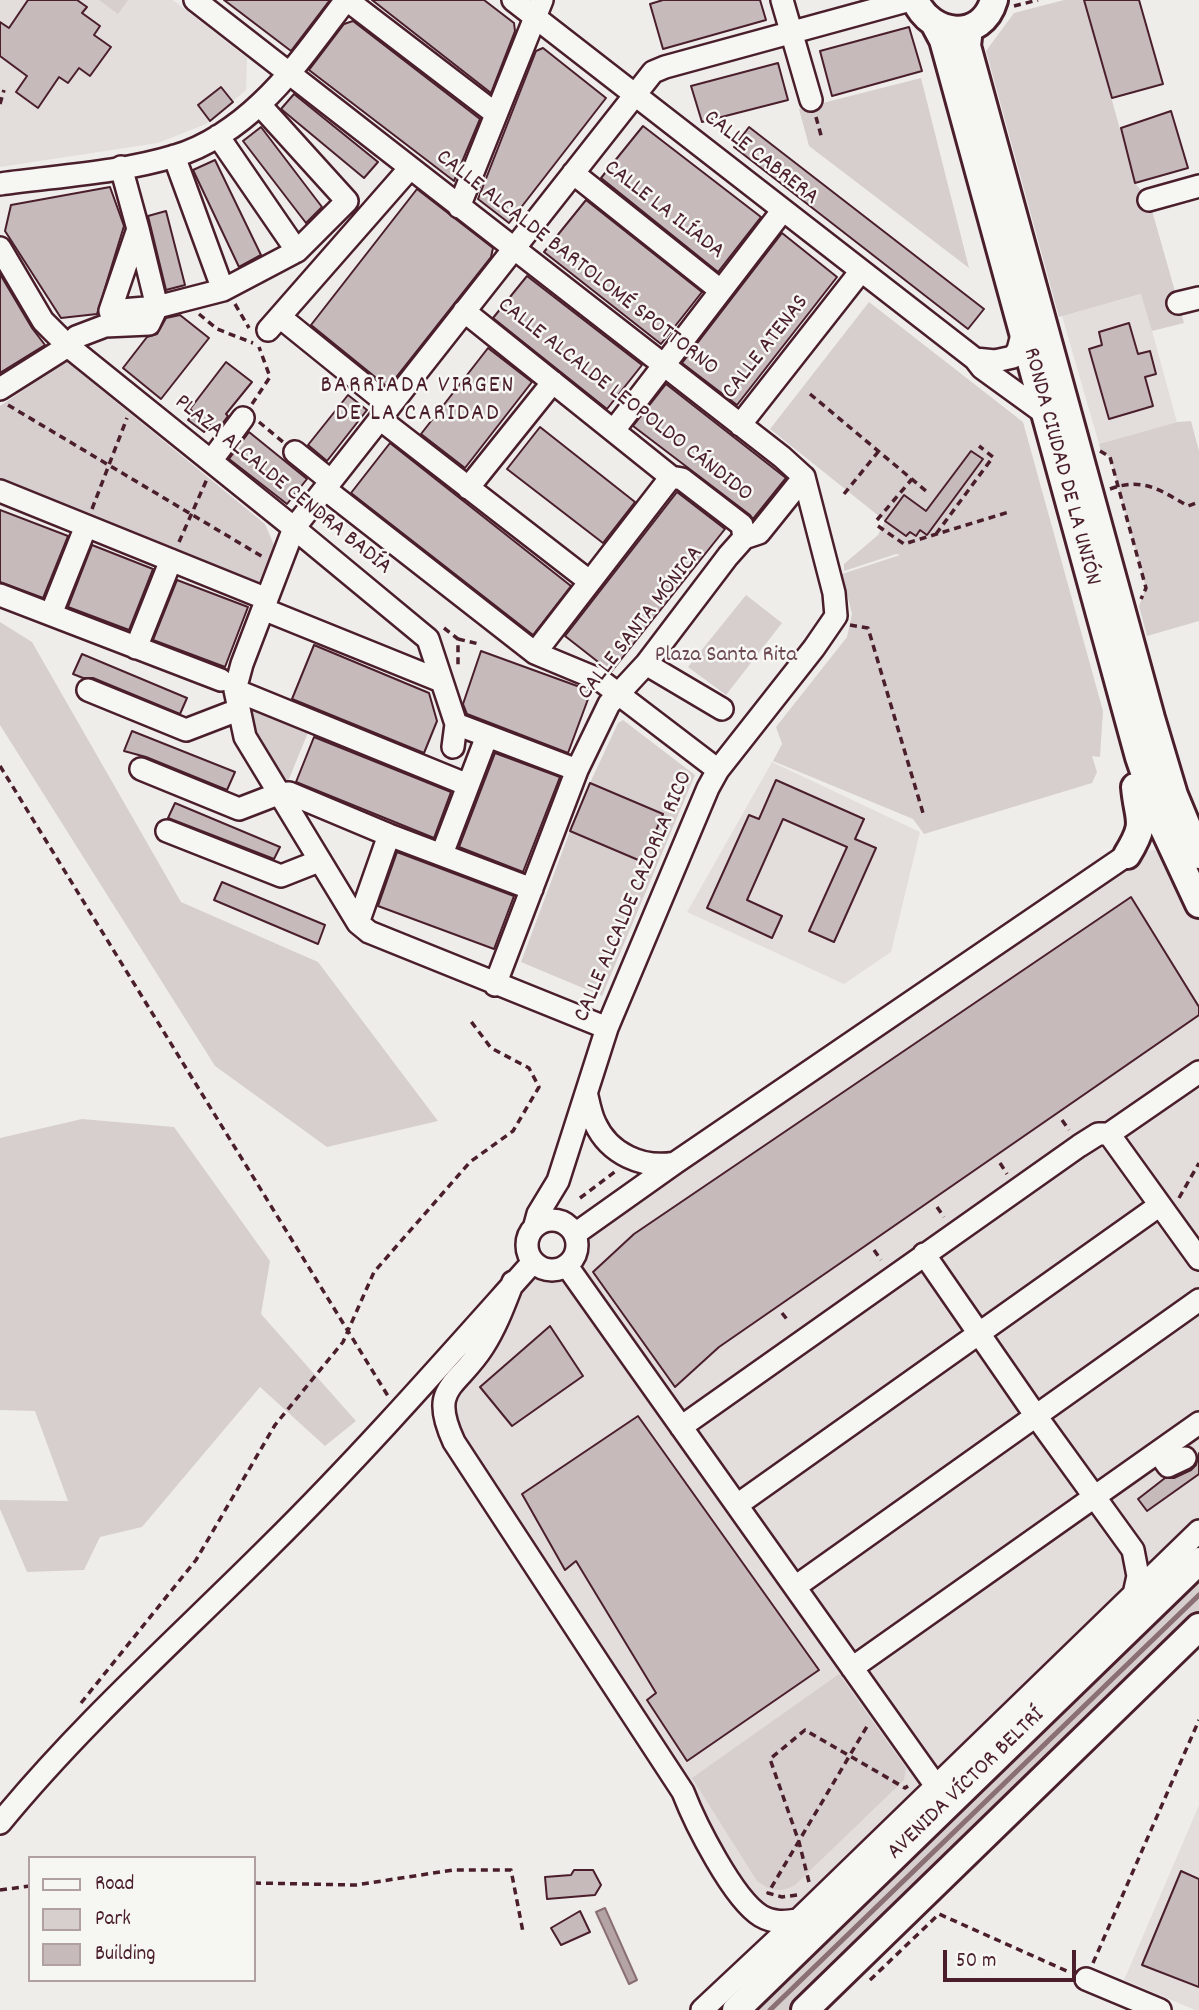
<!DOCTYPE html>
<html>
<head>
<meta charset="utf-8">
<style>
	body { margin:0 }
	#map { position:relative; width:1199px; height:2010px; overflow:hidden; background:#efedea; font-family:Dekko,sans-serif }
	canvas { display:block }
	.legend { position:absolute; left:28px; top:1856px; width:228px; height:126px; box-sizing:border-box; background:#f6f6f2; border:2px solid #b1a0a2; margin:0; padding:9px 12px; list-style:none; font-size:21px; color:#4a1f2b }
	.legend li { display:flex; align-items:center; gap:14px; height:35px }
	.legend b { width:35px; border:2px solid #b1a0a2 }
	.scale { position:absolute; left:943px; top:1950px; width:133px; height:32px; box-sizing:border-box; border:4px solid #4a1f2b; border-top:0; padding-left:9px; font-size:21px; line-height:24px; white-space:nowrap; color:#4a1f2b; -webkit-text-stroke:5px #f6f6f2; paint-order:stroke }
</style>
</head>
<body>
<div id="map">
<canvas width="1199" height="2010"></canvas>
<ul class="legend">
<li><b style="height:9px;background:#f6f6f2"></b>Road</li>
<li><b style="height:19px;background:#d7cfce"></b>Park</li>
<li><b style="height:19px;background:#c6babb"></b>Building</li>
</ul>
<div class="scale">50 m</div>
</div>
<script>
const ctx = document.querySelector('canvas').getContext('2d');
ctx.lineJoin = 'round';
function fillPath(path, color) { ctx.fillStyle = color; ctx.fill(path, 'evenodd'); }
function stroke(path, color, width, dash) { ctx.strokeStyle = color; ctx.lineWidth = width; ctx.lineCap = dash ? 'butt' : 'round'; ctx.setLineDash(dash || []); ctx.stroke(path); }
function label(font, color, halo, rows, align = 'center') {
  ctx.font = font + ' Dekko,sans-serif'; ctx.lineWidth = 5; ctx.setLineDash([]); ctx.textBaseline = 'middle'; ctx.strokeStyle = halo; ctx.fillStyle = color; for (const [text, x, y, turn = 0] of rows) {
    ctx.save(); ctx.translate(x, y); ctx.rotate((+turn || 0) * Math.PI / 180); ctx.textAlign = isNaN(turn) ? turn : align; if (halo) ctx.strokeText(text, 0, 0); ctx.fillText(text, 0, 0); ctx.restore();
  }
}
fillPath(new Path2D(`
	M 0,0 L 173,0 L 247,58 L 246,90 L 206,124 L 158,143 L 0,167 Z
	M 1142,294 L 1177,422 L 1099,444 L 1062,316 Z
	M 772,762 L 920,832 L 891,952 L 844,984 L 687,912 Z
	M 1155,850 L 1166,854 L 1199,904 L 1199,1531 L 798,1920 L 764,1917 L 454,1442 L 444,1399 L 532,1263 L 545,1269 L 554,1270 L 571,1261 L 575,1254 L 576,1240 L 1143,851 Z
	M 1199,1805 L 1199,2010 L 1195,2010 L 1124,1980 Z`), '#e3dedc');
fillPath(new Path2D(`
	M 99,0 L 128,0 L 118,14 Z
	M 1064,0 L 1084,0 L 1135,183 L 1149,200 L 1184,323 L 1152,331 L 1141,294 L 1059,317 L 986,51 L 1014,13 Z
	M 921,78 L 969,268 L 809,146 L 799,109 Z
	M 869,302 L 1023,422 L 1103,711 L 1100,757 L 1092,756 L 1097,772 L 1092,783 L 924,834 L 913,819 L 773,761 L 782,744 L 776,727 L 847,637 L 852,614 L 842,574 L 900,555 L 896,554 L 844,571 L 844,564 L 878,535 L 885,521 L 770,429 Z
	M 66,361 L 265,524 L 274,545 L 259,582 L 0,482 L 0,406 Z
	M 1191,421 L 1199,451 L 1199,621 L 1147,636 L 1139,606 L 1146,588 L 1110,457 L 1101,452 L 1099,444 L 1177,422 Z
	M 746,595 L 782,623 L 726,695 L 688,667 Z
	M 0,622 L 32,642 L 181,902 L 318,962 L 438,1121 L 327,1147 L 215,1066 L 0,725 Z
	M 248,704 L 309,730 L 289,779 L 285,782 L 254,727 Z
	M 623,720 L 695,775 L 602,996 L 521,962 L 570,831 L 643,861 L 663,814 L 590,783 L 618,723 Z
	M 82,1119 L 174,1127 L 270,1261 L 261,1314 L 356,1421 L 325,1446 L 260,1387 L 142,1527 L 100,1537 L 84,1570 L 27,1572 L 0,1509 L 0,1500 L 68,1501 L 35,1411 L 0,1410 L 0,1138 Z
	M 1199,1561 L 1199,1628 L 805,2010 L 736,2010 Z
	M 839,1674 L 906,1768 L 904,1780 L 795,1885 C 781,1893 770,1891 757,1881 L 692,1778 Z`), '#d7cfce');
const water = new Path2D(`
	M 605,1908 L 637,1980 L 629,1984 L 596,1912 Z`);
fillPath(water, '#b4a4a5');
stroke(water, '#8a6f74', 2);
stroke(new Path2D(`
	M 770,2010 L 1199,1595`), '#8a6f74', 5);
const building = new Path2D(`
	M 28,0 L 77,0 L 87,7 L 82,13 L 100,26 L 94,35 L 111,47 L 90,76 L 79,68 L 68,83 L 59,77 L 38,108 L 16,92 L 27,76 L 0,56 L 0,22 L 9,28 Z
	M 224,0 L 330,0 L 291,51 Z
	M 372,0 L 484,0 L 514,23 L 515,31 L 491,93 Z
	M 663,0 L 760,0 L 766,20 L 663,49 L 650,4 Z
	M 1084,0 L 1139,0 L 1163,84 L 1112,98 Z
	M 353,21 L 480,119 L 454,181 L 309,70 L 344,24 Z
	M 909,27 L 922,71 L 832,96 L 820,51 Z
	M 543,48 L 606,98 L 509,223 L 478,199 L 536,51 Z
	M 778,63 L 788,100 L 702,122 L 691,86 Z
	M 221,87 L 233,102 L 210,121 L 198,105 Z
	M 294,94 L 378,162 L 364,178 L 281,109 Z
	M 1171,111 L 1188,168 L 1135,183 L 1121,128 Z
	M 643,126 L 761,217 L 718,272 L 601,178 Z
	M 261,127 L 322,207 L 306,223 L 243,141 Z
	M 749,127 L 984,309 L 968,329 L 734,147 Z
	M 215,160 L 261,255 L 239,267 L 193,170 Z
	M 110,187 L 124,226 L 97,314 L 61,318 L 5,231 L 11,205 Z
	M 417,189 L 493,248 L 491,257 L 390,385 L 385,385 L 311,325 Z
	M 586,200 L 702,292 L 661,344 L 544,252 Z
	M 166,211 L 185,285 L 166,290 L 148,216 Z
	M 782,233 L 837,277 L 737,405 L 682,363 Z
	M 0,274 L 32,328 L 45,345 L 0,373 Z
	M 527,276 L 642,365 L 607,409 L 493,318 Z
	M 180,315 L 209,338 L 161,399 L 123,368 L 147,337 L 157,334 L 166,318 Z
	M 1129,323 L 1138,354 L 1150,351 L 1156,374 L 1145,377 L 1153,406 L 1109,419 L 1089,349 L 1102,345 L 1099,332 Z
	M 488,348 L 532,382 L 465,468 L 421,434 Z
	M 226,362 L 252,382 L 226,414 L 228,416 L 217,431 L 210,425 L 204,432 L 188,420 L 194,413 L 190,409 Z
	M 666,384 L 786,478 L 753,519 L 750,515 L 633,426 Z
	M 348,395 L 367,410 L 327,461 L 308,445 Z
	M 540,427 L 635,502 L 603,543 L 507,469 Z
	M 249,432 L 307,479 L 287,504 L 229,459 Z
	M 390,443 L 571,586 L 533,635 L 351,493 Z
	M 971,451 L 983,459 L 927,535 L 920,530 L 916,536 L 910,532 L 906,536 L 885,521 L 904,495 L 926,511 Z
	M 677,492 L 725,529 L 611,672 L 565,636 Z
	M 0,510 L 68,536 L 43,598 L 0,582 Z
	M 92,545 L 153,569 L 129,630 L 68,607 Z
	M 177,580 L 248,607 L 225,667 L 153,640 Z
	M 314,645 L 429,693 L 437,721 L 424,753 L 292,699 Z
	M 481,651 L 591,691 L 568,753 L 467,714 L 463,704 Z
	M 82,654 L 187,698 L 180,714 L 93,678 L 83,678 L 73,674 Z
	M 132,731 L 235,772 L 227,790 L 146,757 L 124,751 Z
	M 314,737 L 451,792 L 434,838 L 296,782 Z
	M 495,753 L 560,777 L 523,872 L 459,847 Z
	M 776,780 L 864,819 L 855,839 L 876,848 L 834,942 L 809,931 L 847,847 L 783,819 L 747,900 L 782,916 L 772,938 L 707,908 L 749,815 L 759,819 Z
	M 590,783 L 663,814 L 643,862 L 570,831 Z
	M 175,803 L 280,847 L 274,859 L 168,818 Z
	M 397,852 L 514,896 L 494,949 L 378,906 Z
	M 222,882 L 325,925 L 318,944 L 214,900 Z
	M 1131,897 L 1199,1007 L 1199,1015 L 719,1347 L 675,1387 L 593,1272 L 634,1234 Z
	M 550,1326 L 583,1376 L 512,1426 L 480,1387 Z
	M 638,1416 L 819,1670 L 687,1761 L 647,1700 L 656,1693 L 576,1561 L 565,1570 L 522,1494 Z
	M 1199,1453 L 1199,1474 L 1147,1511 L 1138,1499 L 1165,1478 L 1174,1478 L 1191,1470 L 1196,1465 Z
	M 574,1870 L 593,1870 L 601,1885 L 595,1895 L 547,1899 L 545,1877 L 571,1875 Z
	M 1181,1871 L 1199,1879 L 1199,1987 L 1142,1965 Z
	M 580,1911 L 590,1932 L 561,1945 L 551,1928 Z`);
fillPath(building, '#c6babb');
stroke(building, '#4a1f2b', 2);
const minor = new Path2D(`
	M 195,0 L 782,457 L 804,477 L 834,593 L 836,616 L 814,648 L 718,770 L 708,788 L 607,1028 L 558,1181 L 538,1214 L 535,1225
	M 347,0 L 496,114
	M 513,0 L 975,359 L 982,368 L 1044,413
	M 782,0 L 811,100
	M 218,136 L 297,251
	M 174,156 L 223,290
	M 121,167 L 138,229 L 110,311 L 157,307 L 223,290 L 297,251 L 347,201 L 260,105
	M 573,173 L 720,290
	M 0,184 C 57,176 119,173 175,156 C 206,147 237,126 261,103 C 293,73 319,35 346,0
	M 1149,200 L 1199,186
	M 459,207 L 542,0
	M 0,248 L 43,321 L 68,346 L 294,528 L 428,639 L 456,724 L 453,747
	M 1178,303 L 1199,298
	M 464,311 L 671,477 L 682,479 L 742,525 L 744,538
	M 280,317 L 390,406
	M 268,330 L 410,168
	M 76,337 L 105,326 L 149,324 L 157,307 L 138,229
	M 975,359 L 995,361 L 1013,357 L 1018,350 L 1023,331
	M 0,389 L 68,346
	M 380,419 L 589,581
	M 740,425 L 861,271
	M 614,430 L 783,210
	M 295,452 L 331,481
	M 211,461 L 243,418
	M 468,488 L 553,382
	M 325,489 L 535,653 L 600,680 L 718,770
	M 0,491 L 267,599
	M 0,595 L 221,680
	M 263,609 L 441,681
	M 51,614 L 86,526
	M 136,648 L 171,560
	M 535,653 L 671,477
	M 646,664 L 722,709
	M 88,690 L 186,730 L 238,710
	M 235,690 L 468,785
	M 456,724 L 577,770
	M 141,769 L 239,809 L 278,794 L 289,793 L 389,835 L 532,889
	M 167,831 L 281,876 L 319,861
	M 442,854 L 487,736
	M 358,923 L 389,835
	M 495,985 L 577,770 L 609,704 L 646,664 L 728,556 L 744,538 L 759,533 L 804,477
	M 607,1028 L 369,932 L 358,923 L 245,737 L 235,690 L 242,664 L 294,528 L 653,72 L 665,67 L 910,0
	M 587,1096 C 589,1105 591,1115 595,1123 C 609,1154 643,1169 675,1163
	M 1109,1134 L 1199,1259
	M527 1245a25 25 0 1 1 50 0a25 25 0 1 1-50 0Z
	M 575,1234 L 675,1163 L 1127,855
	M 924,1254 L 1036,1416 L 1133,1550 L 1138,1576 L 1134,1594
	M 567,1266 L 936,1786
	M 513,1282 C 504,1305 496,1327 483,1347 C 457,1388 428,1386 454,1442 L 683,1792 C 695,1823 733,1899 761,1916 C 773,1923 785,1922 798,1920 L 1199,1531
	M 681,1427 L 1079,1146 L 1098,1134 L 1109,1134 L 1199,1072
	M 1158,1452 L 1168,1466 L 1185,1458
	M 737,1505 L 1160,1205
	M 795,1587 L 1199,1300
	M 852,1668 L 1199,1423
	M 0,1823 C 82,1723 179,1637 270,1546 C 362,1455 447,1358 533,1262
	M 1086,1979 L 1160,2010
	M 702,2010 L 798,1920`);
const major = new Path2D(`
	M 915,0 C 931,37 982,42 994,0
	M 935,25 L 943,40 L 948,58 L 1139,757 L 1163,827 L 1199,904
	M 969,28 L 967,46 L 1151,718 L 1174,795 L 1199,855
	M 1127,855 C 1148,821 1138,822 1135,787
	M 736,2010 L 1199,1561
	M 805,2010 L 1199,1627`);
stroke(minor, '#4a1f2b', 26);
stroke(major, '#4a1f2b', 32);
stroke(new Path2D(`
	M 1014,6 L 1038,0
	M 0,104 L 4,90
	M 816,117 L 822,139
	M 235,304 L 249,328
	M 199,314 L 217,329 L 253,343
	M 810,394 L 926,491
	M 252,404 L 270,377 L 259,347
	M 8,405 L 263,557
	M 259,422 L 283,442
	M 1100,451 L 1110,457 L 1146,588 L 1141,599
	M 1110,489 C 1143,477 1160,490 1188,506 L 1199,502
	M 844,494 L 878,452
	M 92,509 L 127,418
	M 877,520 L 912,479
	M 878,526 L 904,544 L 1009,512
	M 936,534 L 993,457 L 979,446
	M 179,542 L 207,479
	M 850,625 L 868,628 L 923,813
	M 444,628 L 458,639 L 458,666
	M 458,639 L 479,644
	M 0,766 L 388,1396
	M 1062,1120 L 1069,1130
	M 1000,1163 L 1007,1174
	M 580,1198 L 616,1171
	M 1179,1198 L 1199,1163
	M 937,1207 L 944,1217
	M 874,1250 L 881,1260
	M 782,1313 L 789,1322
	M 81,1703 L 196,1560 L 275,1425 L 343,1342 L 374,1272 L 470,1162 L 513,1131 L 539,1087 L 529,1068 L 491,1048 L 470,1020
	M 809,1882 L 799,1842 L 770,1759 L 805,1730 L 905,1788 L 908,1786
	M 254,1883 L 356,1885 L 453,1870 L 511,1870 L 523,1932
	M 0,1890 L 30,1886
	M 797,1895 L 782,1897 L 768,1893 L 869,1723
	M 1093,1963 L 1199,1720
	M 870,1980 L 939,1914 L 1069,1972`), '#4a1f2b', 3.5, [7, 5]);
stroke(minor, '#f6f6f2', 21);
stroke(major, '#f6f6f2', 26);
label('23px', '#4a1f2b', '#f6f6f2', [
	["CALLE CABRERA",760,159,38],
	["CALLE LA ILÍADA",663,211,38],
	["CALLE ALCALDE BARTOLOMÉ SPOTTORNO",576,264,38],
	["CALLE ATENAS",767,348,-52],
	["CALLE ALCALDE LEOPOLDO CÁNDIDO",624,401,38],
	["RONDA CIUDAD DE LA UNIÓN",1060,467,75],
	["PLAZA ALCALDE CENDRA BADÍA",282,486,39],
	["CALLE SANTA MÓNICA",642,624,-52],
	["CALLE ALCALDE CAZORLA RICO",635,897,-67],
	["AVENIDA VÍCTOR BELTRÍ",967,1785,-44]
]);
label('23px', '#6d4b54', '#f6f6f2', [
	["Plaza Santa Rita",726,657]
]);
ctx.letterSpacing = '2px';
label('24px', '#4a1f2b', '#f6f6f2', [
	["BARRIADA VIRGEN",418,388],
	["DE LA CARIDAD",418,416]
]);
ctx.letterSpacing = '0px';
</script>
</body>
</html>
